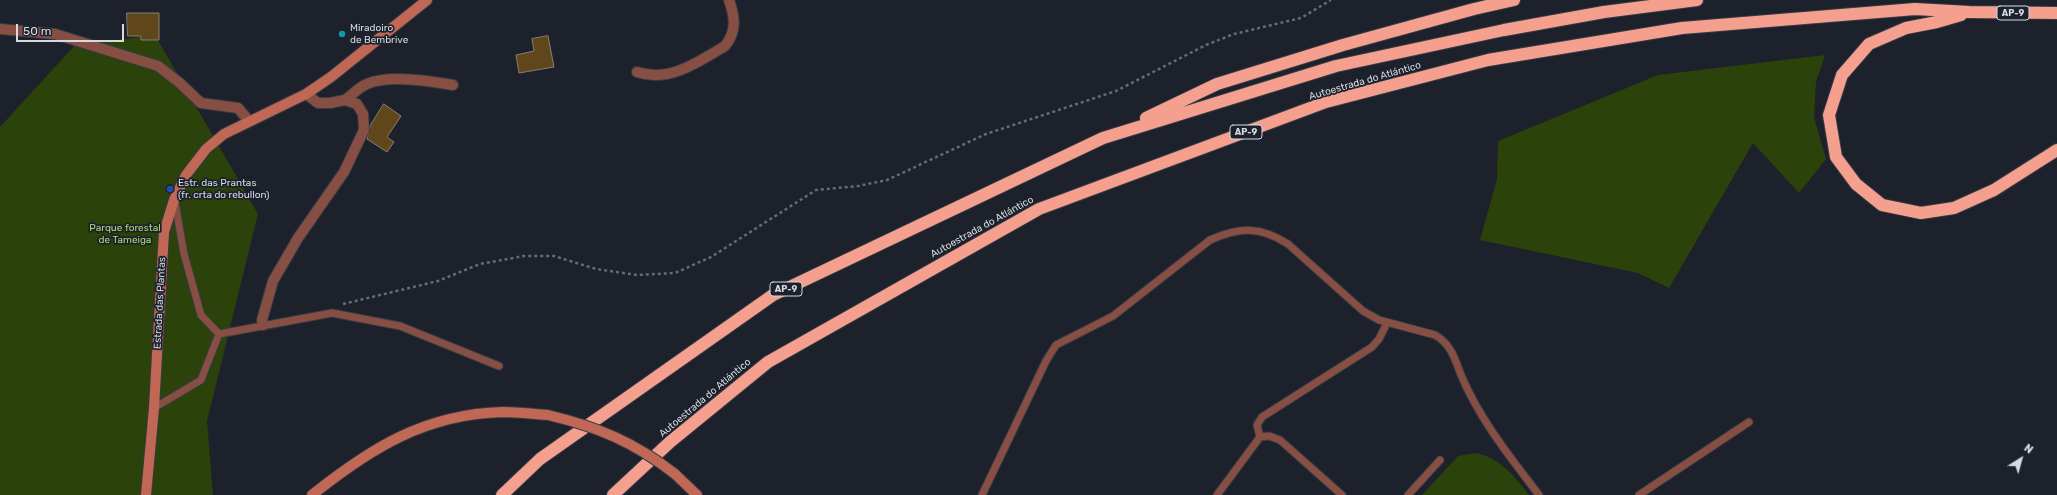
<!DOCTYPE html>
<html>
<head>
<meta charset="utf-8">
<style>
	body { margin:0 }
	#map { position:relative; width:2057px; height:495px; overflow:hidden; background:#1c212b; font-family:Rubik,sans-serif }
	canvas { display:block }
	.north { position:absolute; left:2001px; top:439px; width:40px; height:40px; -webkit-text-stroke:3px #1c212b; paint-order:stroke; rotate:37deg; font-size:11px; font-weight:700; line-height:16px; text-align:center; color:#d6dae1 }
	.north::after { content:''; display:block; margin:auto; width:14px; height:18px; background:#d6dae1; clip-path:polygon(50% 0,100% 100%,50% 72%,0 100%) }
	.scale { position:absolute; left:16px; top:24px; width:108px; height:18px; box-sizing:border-box; border:2px solid #d6dae1; border-top:0; padding-left:5px; font-size:12px; line-height:14px; white-space:nowrap; color:#d6dae1; -webkit-text-stroke:3px #1c212b; paint-order:stroke }
</style>
</head>
<body>
<div id="map">
<canvas width="2057" height="495"></canvas>
<div class="north">N</div>
<div class="scale">50 m</div>
</div>
<script>
const ctx = document.querySelector('canvas').getContext('2d');
ctx.lineJoin = 'round';
function fillPath(path, color) { ctx.fillStyle = color; ctx.fill(path, 'evenodd'); }
function stroke(path, color, width, dash) { ctx.strokeStyle = color; ctx.lineWidth = width; ctx.lineCap = dash ? 'butt' : 'round'; ctx.setLineDash(dash || []); ctx.stroke(path); }
function label(font, color, halo, rows, align = 'center') {
  ctx.font = font + ' Rubik,sans-serif'; ctx.lineWidth = 3.5; ctx.setLineDash([]); ctx.textBaseline = 'middle'; ctx.strokeStyle = halo; ctx.fillStyle = color; for (const [text, x, y, turn = 0] of rows) {
    ctx.save(); ctx.translate(x, y); ctx.rotate((+turn || 0) * Math.PI / 180); ctx.textAlign = isNaN(turn) ? turn : align; if (halo) ctx.strokeText(text, 0, 0); ctx.fillText(text, 0, 0); ctx.restore();
  }
}
fillPath(new Path2D(`
	M 155,35 L 258,214 L 207,421 L 213,495 L 0,495 L 0,127 L 75,45 Z
	M 1825,55 L 1816,82 L 1814,117 L 1826,159 L 1799,193 L 1753,143 L 1669,288 L 1638,273 L 1480,240 L 1497,179 L 1498,141 L 1658,75 Z
	M 1475,453 C 1498,456 1516,477 1529,495 L 1422,495 L 1458,456 Z`), '#2c420b');
const building = new Path2D(`
	M 127,13 L 159,13 L 159,40 L 141,40 L 141,36 L 128,36 Z
	M 548,36 L 554,67 L 519,73 L 516,55 L 534,51 L 532,39 Z
	M 384,104 L 401,116 L 387,137 L 394,142 L 387,152 L 367,139 L 370,126 Z`);
fillPath(building, '#60461b');
stroke(building, '#877f73', 1);
const lane = new Path2D(`
	M 175,202 L 184,254 L 201,315 L 219,334
	M 219,334 L 332,313 L 400,326 L 499,366
	M 154,408 L 201,380 L 219,334
	M 1260,437 L 1257,425 L 1262,417 L 1372,347 L 1379,339 L 1387,323
	M 982,495 L 1046,361 L 1056,345 L 1113,316 L 1210,240 C 1240,227 1260,226 1288,244 L 1363,311 L 1379,320 L 1435,335 C 1451,344 1455,359 1461,375 C 1480,420 1510,457 1539,495
	M 1217,495 L 1260,437 L 1269,436 L 1280,440 L 1342,495
	M 1408,495 L 1440,460
	M 1639,495 L 1749,422`);
const street = new Path2D(`
	M 0,29 L 55,34 L 158,66 L 181,84 L 201,103 L 238,108 L 249,121
	M 637,72 C 669,83 698,62 725,46 C 737,31 735,17 729,0
	M 345,100 C 352,95 359,87 367,84 C 388,74 431,81 453,85
	M 263,325 L 262,320 L 273,281 L 298,238 L 344,172 L 364,130 L 363,114 L 357,104 L 345,100 L 330,103 L 318,103 L 306,94`);
const secondary = new Path2D(`
	M 675,474 L 697,495
	M 146,495 L 154,408 L 164,232 L 174,200 L 186,175 L 206,149 L 224,134 L 306,94 L 331,77 L 427,0
	M 312,495 C 371,448 425,414 503,412 C 518,412 533,414 548,415`);
const highway = new Path2D(`
	M 1961,15 L 1937,22 L 1906,28 L 1869,44 L 1842,75 L 1829,115 L 1836,157 L 1856,184 L 1882,205 L 1921,213 L 1954,208 L 1994,190 L 2057,150
	M 1146,118 L 1217,84 L 1343,45 L 1474,9 L 1514,0
	M 502,495 L 540,459 L 773,295 L 1103,138 L 1336,66 L 1504,30 L 1604,12 L 1697,0
	M 613,495 L 670,442 L 768,362 L 1039,209 L 1326,102 L 1488,60 L 1682,28 L 1915,9 L 1969,12 L 2057,13`);
stroke(lane, '#363b44', 9);
stroke(street, '#363b44', 12);
stroke(secondary, '#363b44', 12);
stroke(highway, '#363b44', 14);
stroke(new Path2D(`
	M 343,304 L 438,281 L 480,264 L 524,256 L 554,256 L 596,269 L 637,275 L 675,273 L 711,257 L 816,190 L 858,186 L 887,180 L 986,134 L 1116,91 L 1206,45 L 1234,34 L 1301,18 L 1331,0`), '#676b74', 2.5, [3, 3]);
stroke(lane, '#874f44', 7);
stroke(street, '#874f44', 10);
stroke(secondary, '#c16755', 10);
stroke(highway, '#f5a08f', 12);
const secondaryBridge = new Path2D(`
	M 548,415 C 598,427 634,442 675,474`);
stroke(secondaryBridge, '#363b44', 12, []);
stroke(secondaryBridge, '#c16755', 10);
for (const [x, y, r, color] of [
	[342,34,4,"#0f9aa8"],
	[170,189,4,"#1a4fb4"]
]) { const dot = new Path2D(); dot.arc(x, y, r, 0, 2 * Math.PI); ctx.fillStyle = color; ctx.fill(dot); stroke(dot, '#1c212b', 1.5); }
for (const [x, y, w] of [
	[2013,13,32],
	[1246,132,32],
	[786,289,32]
]) { const box = new Path2D(); box.roundRect(x - w / 2, y - 7, w, 14, 3); ctx.fillStyle = '#1c212b'; ctx.fill(box); stroke(box, '#d6dae1', 1); }
label('bold 9px', '#d6dae1', null, [
	["AP-9",2013,13],
	["AP-9",1246,132],
	["AP-9",786,289]
]);
label('10px', '#d6dae1', '#1c212b', [
	["Miradoiro",350,28],
	["de Bembrive",350,40],
	["Estr. das Prantas",178,183],
	["(fr. crta do rebullon)",178,195]
], 'left');
label('10px', '#d6dae1', '#1c212b', [
	["Autoestrada do Atlántico",1365,81,-16],
	["Autoestrada do Atlántico",982,227,-29],
	["Estrada das Plantas",160,303,-87],
	["Autoestrada do Atlántico",705,398,-40]
]);
label('10px', '#abdb71', '#1c212b', [
	["Parque forestal",125,228],
	["de Tameiga",125,240]
]);
</script>
</body>
</html>
